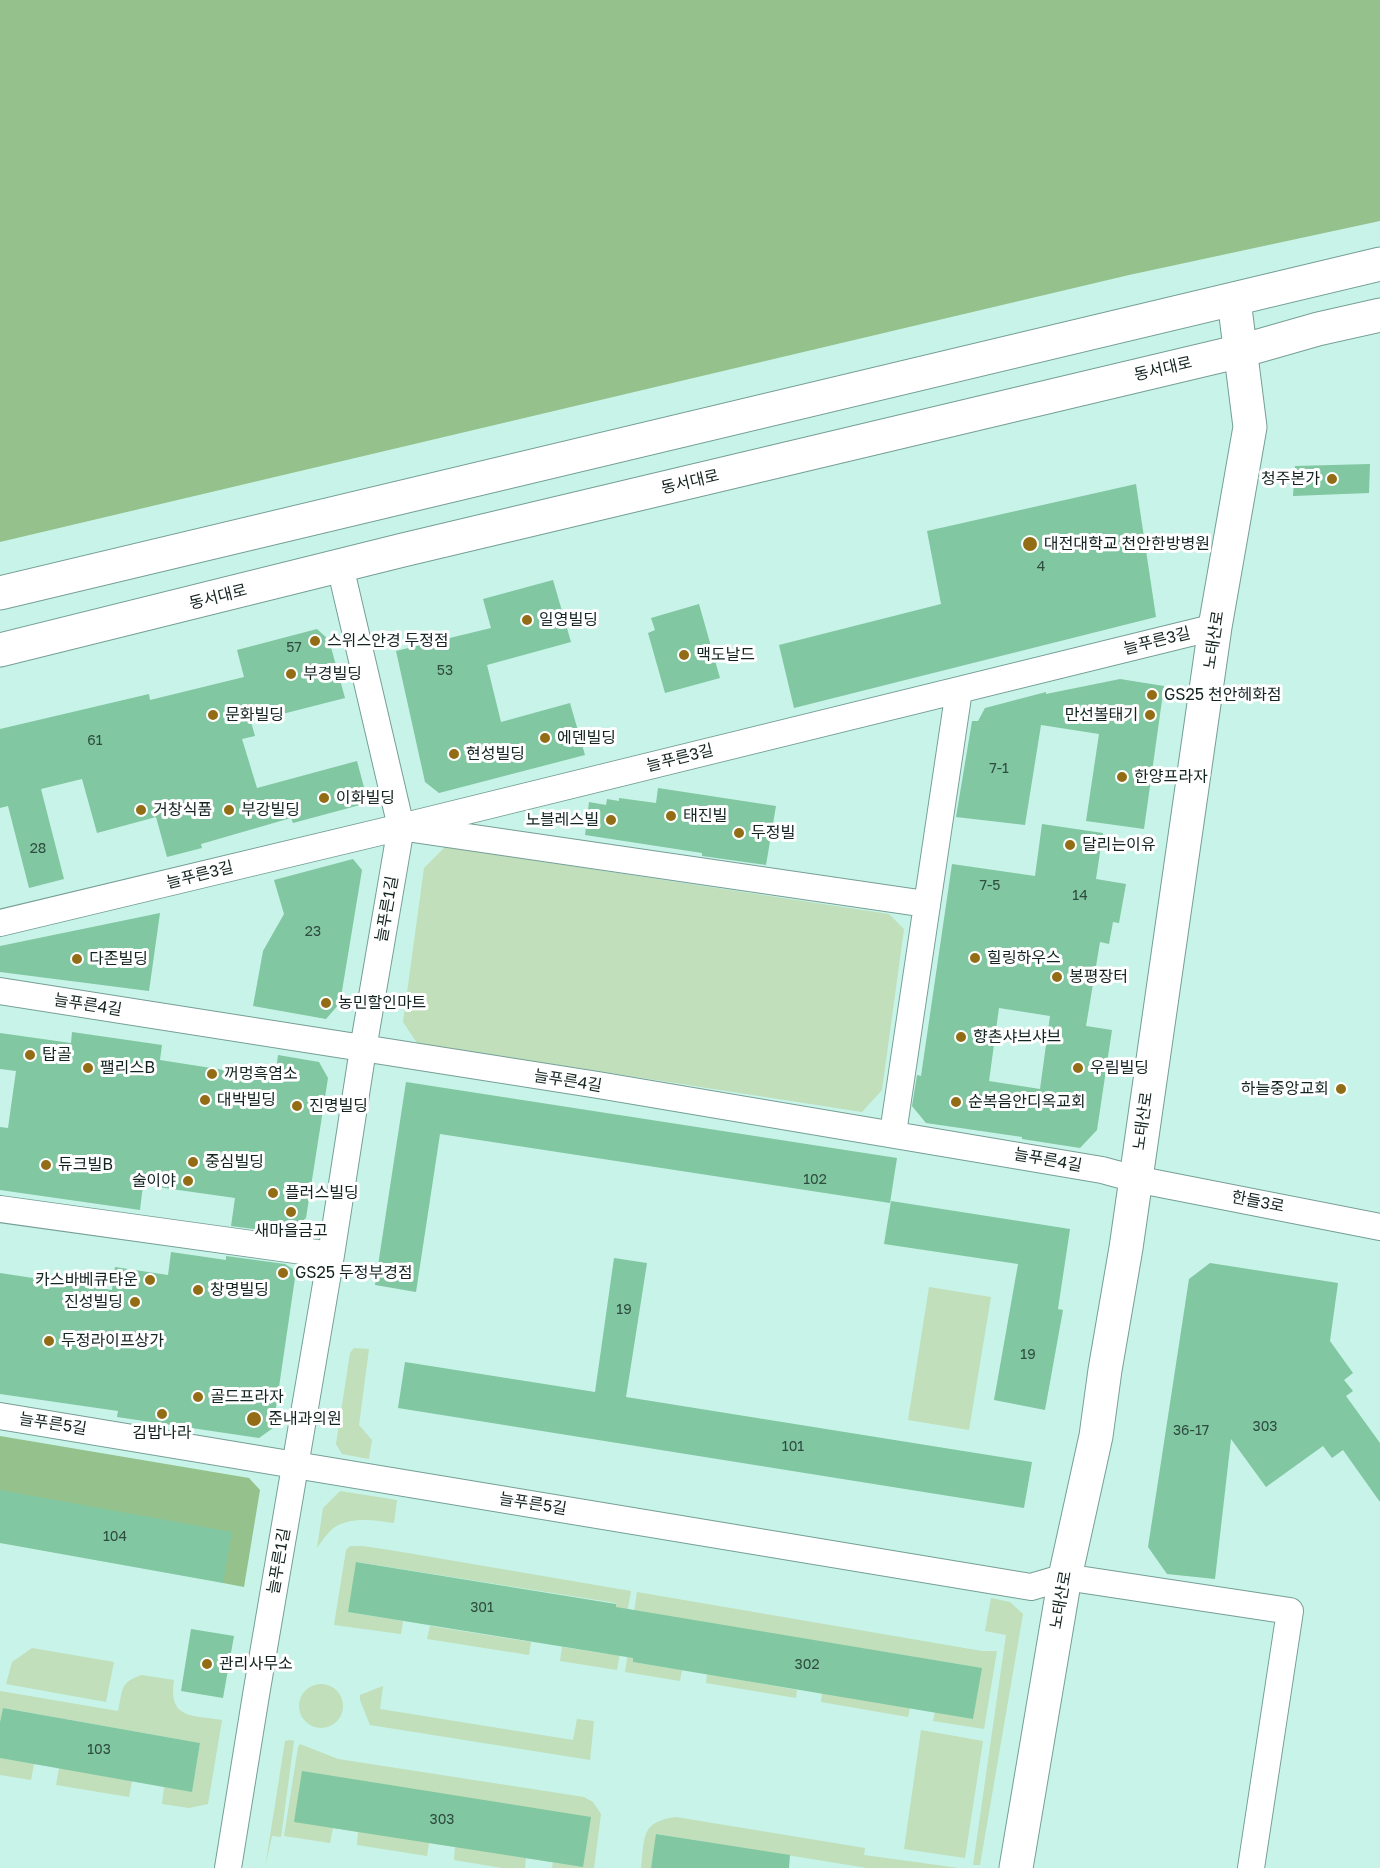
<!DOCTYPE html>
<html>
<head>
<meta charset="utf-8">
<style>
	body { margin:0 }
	canvas { display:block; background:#c7f3e8 }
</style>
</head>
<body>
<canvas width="1380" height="1868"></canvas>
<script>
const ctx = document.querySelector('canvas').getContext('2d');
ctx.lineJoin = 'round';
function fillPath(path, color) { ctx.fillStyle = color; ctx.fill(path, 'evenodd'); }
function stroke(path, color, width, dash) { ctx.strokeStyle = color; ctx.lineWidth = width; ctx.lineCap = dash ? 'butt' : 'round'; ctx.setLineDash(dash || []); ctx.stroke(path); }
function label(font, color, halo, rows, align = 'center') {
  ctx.font = font + ' "Golos Text","Noto Sans KR",sans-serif'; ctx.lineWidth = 6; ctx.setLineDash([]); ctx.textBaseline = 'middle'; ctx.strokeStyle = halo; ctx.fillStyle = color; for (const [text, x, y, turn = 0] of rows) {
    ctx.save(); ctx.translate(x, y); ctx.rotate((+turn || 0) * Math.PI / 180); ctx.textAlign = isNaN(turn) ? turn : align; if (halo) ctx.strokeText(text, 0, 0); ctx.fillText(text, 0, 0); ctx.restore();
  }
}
fillPath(new Path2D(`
	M 445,847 L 889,914 L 904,929 L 882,1090 L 862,1112 L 417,1043 L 403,1022 L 424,868 Z
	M 929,1287 L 991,1297 L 969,1430 L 908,1420 Z
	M 354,1348 L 369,1349 L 359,1425 L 372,1440 L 369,1459 L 342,1454 L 336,1444 L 350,1353 Z
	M 340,1491 L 397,1500 L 394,1523 C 375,1520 348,1516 332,1529 C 326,1535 321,1542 317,1548 L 323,1508 Z
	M 350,1546 L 362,1546 L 390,1550 L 631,1591 L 617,1670 L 560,1661 L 562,1647 L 608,1654 L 616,1603 L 357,1562 L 348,1612 L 403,1621 L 401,1634 L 334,1625 L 346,1550 Z
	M 637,1592 L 982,1651 L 997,1651 L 984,1729 L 933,1721 L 935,1712 L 973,1719 L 981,1668 L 641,1612 L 633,1662 L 682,1670 L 680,1681 L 625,1672 Z
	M 991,1598 L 1010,1602 L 1023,1614 L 980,1865 L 973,1865 L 1006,1635 L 985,1631 Z
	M 430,1626 L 531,1642 L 529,1655 L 427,1639 Z
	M 32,1648 L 114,1662 L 106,1702 L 6,1684 L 12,1662 Z
	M 707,1674 L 797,1690 L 796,1698 L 706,1683 Z
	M 142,1675 L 174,1680 C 168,1719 191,1715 222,1720 L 208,1804 L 189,1808 L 162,1804 L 164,1787 L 192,1791 L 200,1743 L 3,1708 L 0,1722 L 0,1691 L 118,1711 C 123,1691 119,1682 142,1675 Z
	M299 1706a22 22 0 1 1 44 0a22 22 0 1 1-44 0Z
	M 383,1686 L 380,1709 L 573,1740 L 577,1719 L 594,1721 L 590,1760 L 370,1725 L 360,1700 L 360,1695 Z
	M 822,1693 L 910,1708 L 908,1717 L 821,1702 Z
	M 921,1730 L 983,1741 L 965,1858 L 904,1849 Z
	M 290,1740 L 294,1741 L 281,1837 L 272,1836 L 265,1868 L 285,1741 Z
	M 300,1744 L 338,1759 L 584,1797 L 593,1802 L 601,1814 L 594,1868 L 552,1868 L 553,1862 L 583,1867 L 333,1828 L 330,1843 L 284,1836 L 298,1747 Z
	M 0,1758 L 34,1764 L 31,1780 L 0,1775 Z
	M 59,1768 L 132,1781 L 129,1797 L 56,1785 Z
	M 676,1817 L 865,1848 L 864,1855 L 959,1868 L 867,1868 L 657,1834 L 651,1868 L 641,1868 C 645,1837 640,1822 676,1817 Z
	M 358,1832 L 429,1843 L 427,1856 L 357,1845 Z
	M 455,1847 L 526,1858 L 525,1868 L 502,1868 L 454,1860 Z`), '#c0dfba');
fillPath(new Path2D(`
	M 0,0 L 1380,0 L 1380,221 L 1129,275 L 0,542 Z
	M 0,1436 L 249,1478 L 260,1490 L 244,1587 L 223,1583 L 0,1490 Z`), '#95c28c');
fillPath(new Path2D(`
	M 1370,464 L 1369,493 L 1293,496 L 1295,466 Z
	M 1136,484 L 1156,617 L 794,708 L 779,645 L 941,604 L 927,531 Z
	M 553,580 L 571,642 L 487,665 L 501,722 L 570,703 L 585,755 L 439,793 L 425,782 L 396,651 L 491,628 L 483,599 Z
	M 699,604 L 720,678 L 665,693 L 648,633 L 655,630 L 651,618 Z
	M 317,629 L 329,640 L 345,698 L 251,722 L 255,736 L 242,739 L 257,788 L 357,761 L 365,791 L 360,805 L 293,823 L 291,818 L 201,844 L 202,848 L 167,857 L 156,817 L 97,833 L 82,779 L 41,789 L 64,879 L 29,888 L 8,806 L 0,808 L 0,729 L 149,694 L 150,700 L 244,677 L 237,650 Z
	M 1120,679 L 1164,686 L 1144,829 L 1086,821 L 1099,734 L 1041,725 L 1025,825 L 956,817 L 972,721 L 978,721 L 985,708 L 1046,692 L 1046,694 Z
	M 658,788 L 776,806 L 766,865 L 702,856 L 702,853 L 585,835 L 589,802 L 606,805 L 607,799 L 619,801 L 619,798 L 656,803 Z
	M 1042,824 L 1103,833 L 1096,879 L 1126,884 L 1119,923 L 1113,922 L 1109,944 L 1100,942 L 1086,1026 L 1112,1030 L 1097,1130 L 1080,1148 L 1022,1139 L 1022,1137 L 926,1123 L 912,1106 L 917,1075 L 921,1076 L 952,864 L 1035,876 ZM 999,1008 L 1050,1016 L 1040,1089 L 989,1081 Z
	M 353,859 L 362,870 L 340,1003 L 326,1019 L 253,1006 L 263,951 L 284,914 L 274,880 Z
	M 160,913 L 149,991 L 0,972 L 0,946 Z
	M 72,1032 L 162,1045 L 160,1060 L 275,1078 L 278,1055 L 319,1062 L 328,1078 L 306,1218 L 296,1227 L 284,1233 L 231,1226 L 235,1198 L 143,1185 L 140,1210 L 0,1190 L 0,1127 L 8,1128 L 16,1071 L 0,1069 L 0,1033 L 71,1043 Z
	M 406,1082 L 897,1158 L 890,1203 L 440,1134 L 416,1292 L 375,1285 Z
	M 891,1201 L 1070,1229 L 1058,1309 L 1063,1310 L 1045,1410 L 994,1400 L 1018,1264 L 884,1244 Z
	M 171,1252 L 226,1260 L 226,1256 L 285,1264 L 296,1271 L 273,1428 L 259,1438 L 117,1417 L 118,1411 L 0,1394 L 0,1273 L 112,1290 L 115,1267 L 168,1275 Z
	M 614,1258 L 647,1263 L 626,1397 L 1032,1462 L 1024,1508 L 398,1408 L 405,1362 L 595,1392 Z
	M 1210,1263 L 1338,1283 L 1330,1341 L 1353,1373 L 1344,1380 L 1353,1391 L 1346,1396 L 1380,1443 L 1380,1502 L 1343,1450 L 1332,1458 L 1323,1446 L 1266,1487 L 1231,1439 L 1215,1579 L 1167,1574 L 1148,1547 L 1189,1279 Z
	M 0,1490 L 232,1532 L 223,1583 L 0,1543 Z
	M 356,1562 L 616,1604 L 616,1607 L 982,1668 L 973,1719 L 633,1662 L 633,1658 L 348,1612 Z
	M 191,1629 L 234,1636 L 223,1698 L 181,1691 Z
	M 3,1708 L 200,1743 L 192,1792 L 0,1758 L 0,1722 Z
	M 302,1771 L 591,1817 L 583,1867 L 294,1822 Z
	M 656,1834 L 790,1855 L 789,1868 L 651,1868 Z`), '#81c7a1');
const street = new Path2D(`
	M 413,829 L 926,904
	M 0,923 L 401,827 L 1215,627
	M 0,991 L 598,1085 L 1102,1170 L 1135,1179 L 1380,1227
	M 893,1133 L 959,690
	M 0,1209 L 331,1255
	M 0,1416 L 1031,1587 L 1065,1577 L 1290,1611 L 1251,1868
	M 228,1868 L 256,1695 L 331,1255 L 363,1049 L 401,827 L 340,566`);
const secondary = new Path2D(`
	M 0,593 C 460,482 921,376 1380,264
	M 0,650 L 403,550 L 1241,351 L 1318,329 L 1380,315
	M 1016,1868 L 1065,1577 L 1096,1436 L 1105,1370 L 1126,1248 L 1215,627 L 1250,427 L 1234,300`);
stroke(street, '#769f96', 28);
stroke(secondary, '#769f96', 35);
stroke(street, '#fff', 26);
stroke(secondary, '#fff', 33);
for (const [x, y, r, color] of [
	[1332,479,6,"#926d15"],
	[1030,544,8,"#926d15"],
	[527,620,6,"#926d15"],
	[315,641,6,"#926d15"],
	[684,655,6,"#926d15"],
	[291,674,6,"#926d15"],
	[1152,695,6,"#926d15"],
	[213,715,6,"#926d15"],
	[1150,715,6,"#926d15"],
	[545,738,6,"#926d15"],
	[454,754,6,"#926d15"],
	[1122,777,6,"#926d15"],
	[324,798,6,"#926d15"],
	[141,810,6,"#926d15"],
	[229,810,6,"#926d15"],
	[671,816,6,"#926d15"],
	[611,820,6,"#926d15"],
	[739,833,6,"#926d15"],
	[1070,845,6,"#926d15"],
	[975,958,6,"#926d15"],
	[77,959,6,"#926d15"],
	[1057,977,6,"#926d15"],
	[326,1003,6,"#926d15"],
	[961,1037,6,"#926d15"],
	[30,1055,6,"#926d15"],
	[88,1068,6,"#926d15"],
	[1078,1068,6,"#926d15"],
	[212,1074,6,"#926d15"],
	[1341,1089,6,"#926d15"],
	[205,1100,6,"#926d15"],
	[956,1102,6,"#926d15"],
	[297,1106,6,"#926d15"],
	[193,1162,6,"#926d15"],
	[46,1165,6,"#926d15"],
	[188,1181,6,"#926d15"],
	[273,1193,6,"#926d15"],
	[291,1212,6,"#926d15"],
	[283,1273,6,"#926d15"],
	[150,1280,6,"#926d15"],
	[198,1290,6,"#926d15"],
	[135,1302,6,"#926d15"],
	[49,1341,6,"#926d15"],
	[198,1397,6,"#926d15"],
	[162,1414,6,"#926d15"],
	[254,1419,8,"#926d15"],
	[207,1664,6,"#926d15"]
]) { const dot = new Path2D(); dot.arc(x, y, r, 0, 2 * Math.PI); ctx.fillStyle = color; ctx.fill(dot); stroke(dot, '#fff', 2); }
label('14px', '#2e4c40', null, [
	["4",1041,567],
	["57",294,648],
	["53",445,671],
	["61",95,741],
	["7-1",999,769],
	["28",38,849],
	["7-5",990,886],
	["14",1080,896],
	["23",313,932],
	["102",815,1180],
	["19",624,1310],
	["19",1028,1355],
	["303",1265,1427],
	["36-17",1191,1431],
	["101",793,1447],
	["104",115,1537],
	["301",482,1608],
	["302",807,1665],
	["103",99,1750],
	["303",442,1820]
]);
label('16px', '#132320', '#fff', [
	["동서대로",1163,369,-13],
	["동서대로",690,482,-13],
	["동서대로",218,597,-14],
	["노태산로",1214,640,-81],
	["늘푸른3길",1157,641,-14],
	["늘푸른3길",680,758,-14],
	["늘푸른3길",200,875,-14],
	["늘푸른1길",387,909,-80],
	["늘푸른4길",88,1005,9],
	["늘푸른4길",568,1081,9],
	["노태산로",1143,1121,-82],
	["늘푸른4길",1048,1160,10],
	["한들3로",1258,1202,11],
	["늘푸른5길",53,1424,9],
	["늘푸른5길",533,1504,9],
	["늘푸른1길",279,1561,-80],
	["노태산로",1061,1600,-80]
]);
label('16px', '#132320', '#fff', [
	["청주본가",1320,479,"right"],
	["대전대학교 천안한방병원",1044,544],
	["일영빌딩",539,620],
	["스위스안경 두정점",327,641],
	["맥도날드",696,655],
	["부경빌딩",303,674],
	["GS25 천안헤화점",1164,695],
	["문화빌딩",225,715],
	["만선볼태기",1138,715,"right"],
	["에덴빌딩",557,738],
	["현성빌딩",466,754],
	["한양프라자",1134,777],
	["이화빌딩",336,798],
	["거창식품",153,810],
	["부강빌딩",241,810],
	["태진빌",683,816],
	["노블레스빌",599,820,"right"],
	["두정빌",751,833],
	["달리는이유",1082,845],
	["힐링하우스",987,958],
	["다존빌딩",89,959],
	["봉평장터",1069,977],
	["농민할인마트",338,1003],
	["향촌샤브샤브",973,1037],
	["탑골",42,1055],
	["팰리스B",100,1068],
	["우림빌딩",1090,1068],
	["꺼멍흑염소",224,1074],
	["하늘중앙교회",1329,1089,"right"],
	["대박빌딩",217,1100],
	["순복음안디옥교회",968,1102],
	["진명빌딩",309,1106],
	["중심빌딩",205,1162],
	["듀크빌B",58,1165],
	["술이야",176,1181,"right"],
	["플러스빌딩",285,1193],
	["새마을금고",291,1231,"center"],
	["GS25 두정부경점",295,1273],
	["카스바베큐타운",138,1280,"right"],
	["창명빌딩",210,1290],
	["진성빌딩",123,1302,"right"],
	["두정라이프상가",61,1341],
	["골드프라자",210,1397],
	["준내과의원",268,1419],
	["김밥나라",162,1433,"center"],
	["관리사무소",219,1664]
], 'left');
</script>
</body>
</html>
